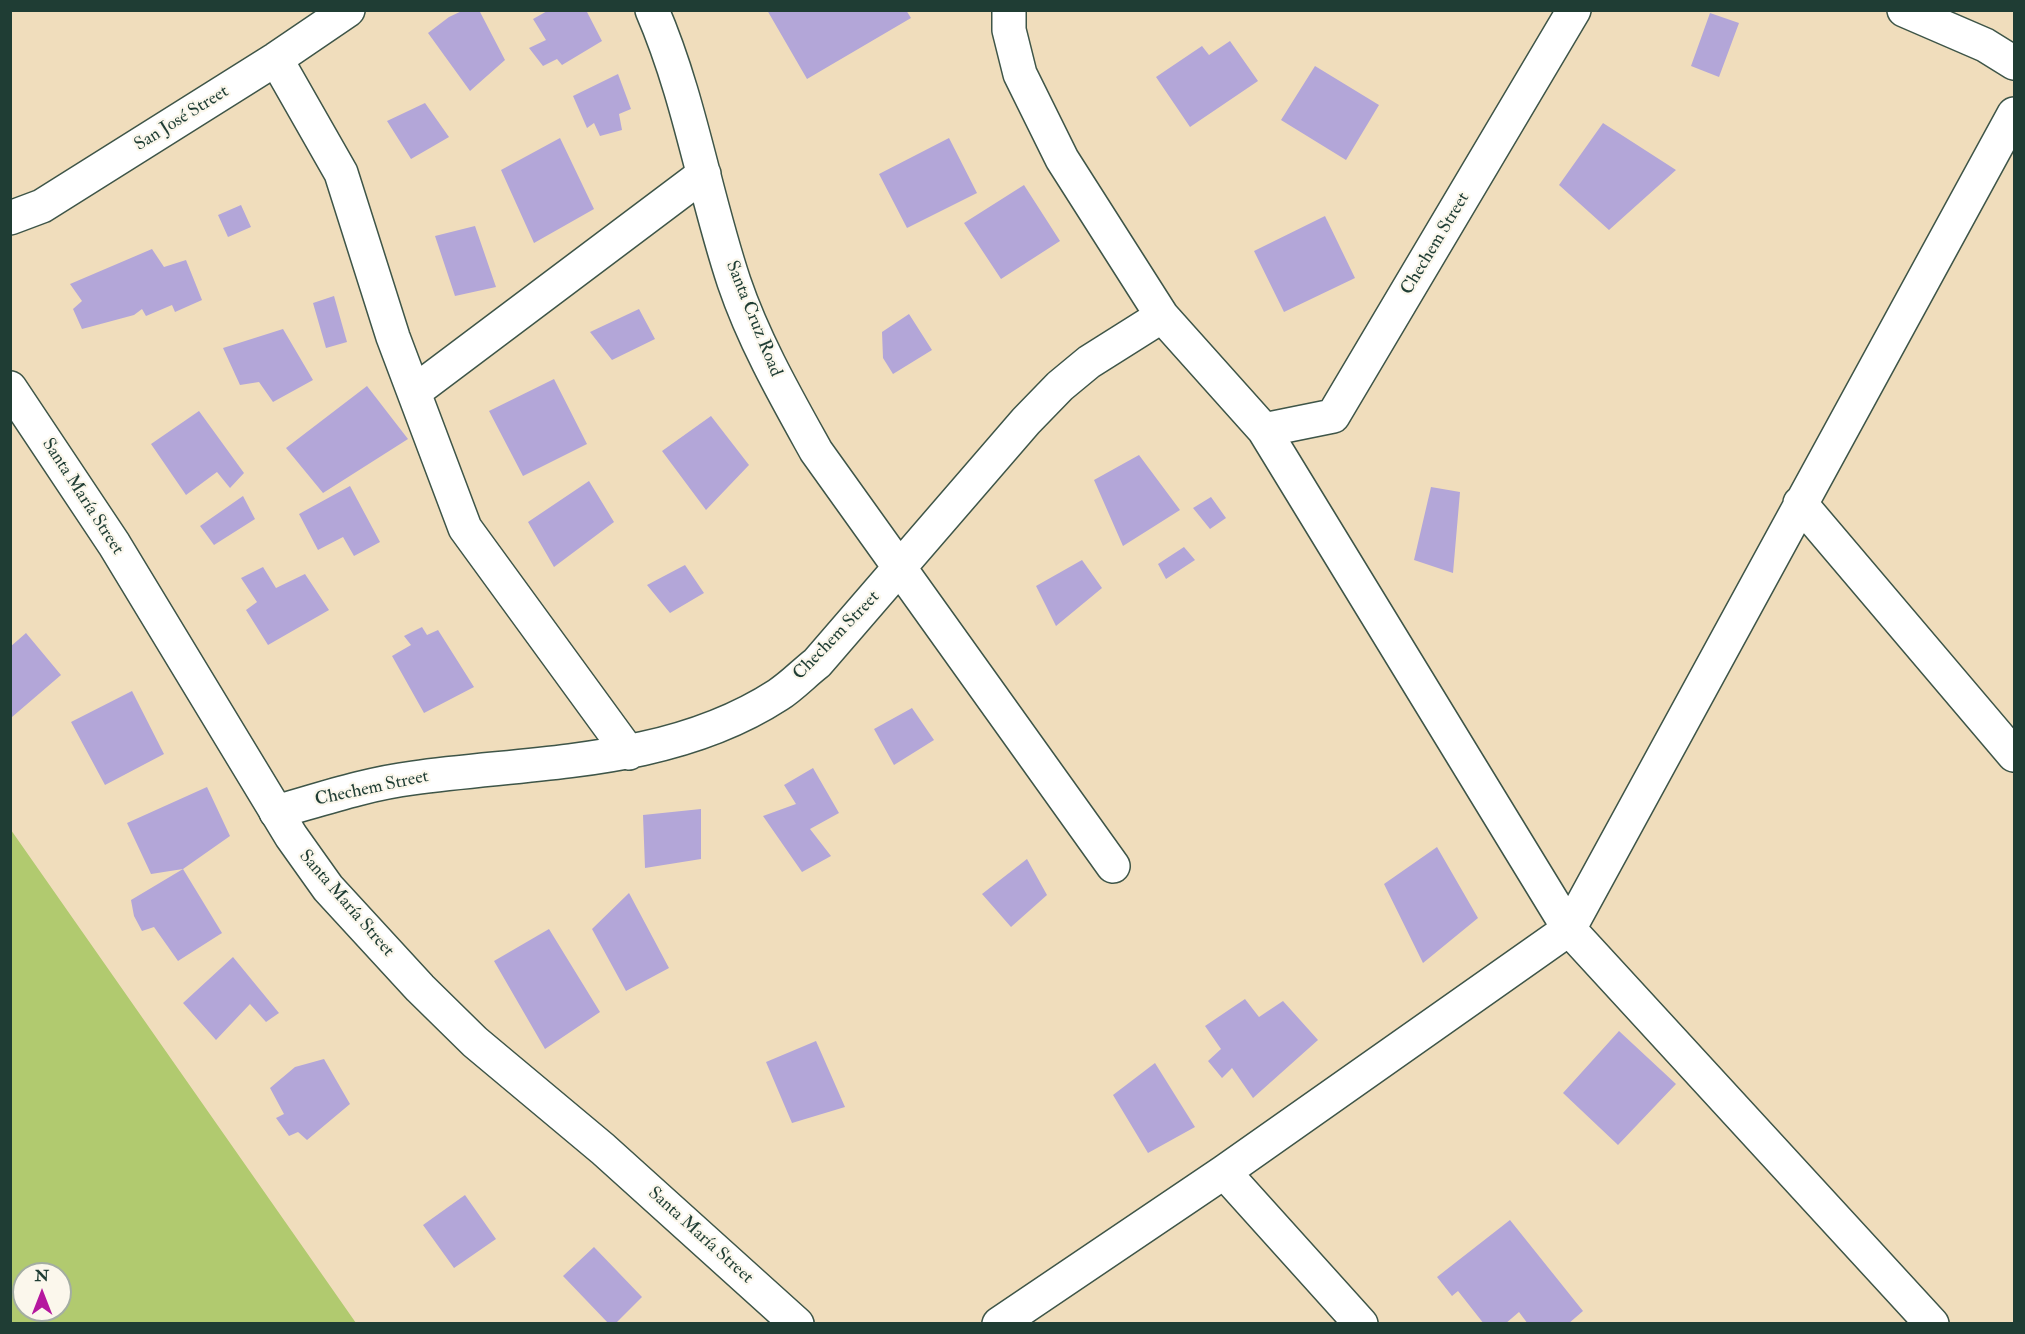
<!DOCTYPE html>
<html>
<head>
<meta charset="utf-8">
<style>
	body { margin:0 }
	#map { position:relative; width:2025px; height:1334px; overflow:hidden; background:#f0ddbc; font-family:"IM FELL Double Pica",serif }
	canvas { display:block }
	.frame { position:absolute; inset:0; border:12px solid #1f3d34; pointer-events:none }
	.north { position:absolute; left:12px; top:1262px; width:60px; height:60px; box-sizing:border-box; background:#fbf7ec; border:2px solid #a3ada2; border-radius:50%; rotate:0deg; font-size:16px; font-weight:700; line-height:24px; text-align:center; color:#1f3d34 }
	.north::after { content:''; display:block; margin:auto; width:21px; height:27px; background:#b5179e; clip-path:polygon(50% 0,100% 100%,50% 72%,0 100%) }
</style>
</head>
<body>
<div id="map">
<canvas width="2025" height="1334"></canvas>
<div class="frame"></div>
<div class="north">N</div>
</div>
<script>
const ctx = document.querySelector('canvas').getContext('2d');
ctx.lineJoin = 'round';
function fillPath(path, color) { ctx.fillStyle = color; ctx.fill(path, 'evenodd'); }
function stroke(path, color, width, dash) { ctx.strokeStyle = color; ctx.lineWidth = width; ctx.lineCap = dash ? 'butt' : 'round'; ctx.setLineDash(dash || []); ctx.stroke(path); }
function label(font, color, halo, rows, align = 'center') {
  ctx.font = font + ' "IM FELL Double Pica",serif'; ctx.lineWidth = 4.5; ctx.setLineDash([]); ctx.textBaseline = 'middle'; ctx.strokeStyle = halo; ctx.fillStyle = color; for (const [text, x, y, turn = 0] of rows) {
    ctx.save(); ctx.translate(x, y); ctx.rotate((+turn || 0) * Math.PI / 180); ctx.textAlign = isNaN(turn) ? turn : align; if (halo) ctx.strokeText(text, 0, 0); ctx.fillText(text, 0, 0); ctx.restore();
  }
}
fillPath(new Path2D(`
	M 10,830 L 11,830 L 356,1323 L 11,1323 ZM 24,1274 L 60,1274 L 60,1310 L 24,1310 Z`), '#b1ca6f');
fillPath(new Path2D(`
	M 464,10 L 479,10 L 505,60 L 470,91 L 428,33 L 449,17 Z
	M 549,10 L 586,10 L 602,41 L 562,65 L 557,59 L 543,66 L 529,48 L 546,40 L 533,19 Z
	M 767,10 L 906,10 L 911,18 L 807,79 Z
	M 1710,13 L 1739,23 L 1719,77 L 1691,66 Z
	M 1230,41 L 1258,81 L 1190,127 L 1156,77 L 1202,46 L 1209,55 Z
	M 1315,66 L 1379,105 L 1346,160 L 1281,120 Z
	M 618,74 L 631,109 L 619,114 L 622,130 L 600,136 L 594,123 L 587,128 L 573,96 Z
	M 425,103 L 449,137 L 411,159 L 387,121 Z
	M 1603,123 L 1676,170 L 1609,230 L 1559,185 Z
	M 560,138 L 594,209 L 534,243 L 501,170 Z
	M 949,138 L 977,193 L 907,228 L 879,174 Z
	M 1024,185 L 1060,241 L 1001,279 L 964,223 Z
	M 241,205 L 251,227 L 228,237 L 218,215 Z
	M 1325,216 L 1355,278 L 1284,312 L 1254,251 Z
	M 475,226 L 496,287 L 455,296 L 435,236 Z
	M 152,249 L 164,267 L 186,260 L 202,300 L 175,312 L 172,305 L 146,316 L 142,309 L 134,315 L 82,329 L 73,309 L 82,301 L 70,284 Z
	M 334,296 L 347,342 L 326,348 L 313,303 Z
	M 639,309 L 655,339 L 612,360 L 590,332 Z
	M 909,314 L 932,350 L 893,374 L 883,358 L 882,332 Z
	M 283,329 L 313,380 L 273,402 L 259,382 L 240,385 L 223,348 Z
	M 554,379 L 587,444 L 523,476 L 489,411 Z
	M 367,386 L 408,439 L 323,493 L 286,448 Z
	M 199,411 L 244,473 L 230,488 L 217,472 L 186,495 L 151,444 Z
	M 711,416 L 749,465 L 706,510 L 662,451 Z
	M 1139,455 L 1180,510 L 1123,546 L 1094,480 Z
	M 589,481 L 614,522 L 554,567 L 528,522 Z
	M 350,486 L 380,542 L 354,556 L 343,537 L 318,550 L 299,514 Z
	M 1431,487 L 1460,492 L 1453,573 L 1414,560 Z
	M 243,496 L 255,519 L 214,545 L 200,526 Z
	M 1211,497 L 1226,518 L 1210,529 L 1193,508 Z
	M 1184,547 L 1195,560 L 1166,579 L 1158,564 Z
	M 1082,560 L 1102,588 L 1056,626 L 1036,586 Z
	M 685,565 L 704,593 L 670,613 L 647,585 Z
	M 263,567 L 276,588 L 305,574 L 329,610 L 268,645 L 246,610 L 257,602 L 241,578 Z
	M 422,627 L 427,635 L 438,630 L 474,687 L 424,713 L 392,656 L 411,645 L 404,636 Z
	M 26,633 L 61,675 L 12,717 L 10,647 Z
	M 132,691 L 164,754 L 105,785 L 71,722 Z
	M 912,708 L 934,740 L 894,765 L 874,729 Z
	M 813,768 L 839,813 L 810,829 L 831,856 L 802,872 L 763,816 L 796,804 L 784,785 Z
	M 207,787 L 230,836 L 183,869 L 151,874 L 127,823 Z
	M 701,809 L 701,859 L 645,868 L 643,815 Z
	M 1437,847 L 1478,918 L 1423,963 L 1384,884 Z
	M 1027,859 L 1047,895 L 1011,927 L 982,894 Z
	M 183,869 L 222,933 L 178,961 L 154,927 L 142,931 L 134,916 L 131,900 Z
	M 629,893 L 669,968 L 626,991 L 592,929 Z
	M 549,929 L 600,1012 L 545,1049 L 494,961 Z
	M 233,957 L 279,1013 L 266,1022 L 250,1004 L 216,1040 L 183,1003 Z
	M 1245,999 L 1259,1017 L 1283,1001 L 1318,1040 L 1253,1098 L 1232,1068 L 1222,1078 L 1208,1061 L 1221,1049 L 1205,1026 Z
	M 1619,1031 L 1676,1084 L 1618,1145 L 1563,1093 Z
	M 816,1041 L 845,1107 L 792,1123 L 766,1062 Z
	M 324,1059 L 350,1104 L 307,1140 L 298,1132 L 289,1136 L 276,1118 L 284,1114 L 270,1088 L 295,1067 Z
	M 1155,1063 L 1195,1127 L 1148,1153 L 1113,1095 Z
	M 465,1195 L 496,1239 L 454,1268 L 423,1225 Z
	M 1510,1220 L 1583,1311 L 1568,1324 L 1528,1324 L 1519,1312 L 1505,1324 L 1484,1324 L 1458,1291 L 1452,1296 L 1437,1277 Z
	M 594,1247 L 642,1297 L 615,1324 L 609,1324 L 563,1276 Z`), '#b3a6d8');
const street = new Path2D(`
	M 652,10 C 690,98 704,192 734,282 C 754,341 786,397 816,451 L 1113,866
	M 1009,10 L 1009,30 L 1020,74 L 1062,159 L 1162,316 L 1264,430 L 1569,929 L 1932,1324
	M 1904,10 L 1985,45 L 2014,63
	M 276,59 L 341,173 L 393,337 L 465,528 L 629,753
	M 10,218 L 42,206 L 276,59 L 348,10
	M 414,392 L 704,174
	M 1264,430 L 1333,416 L 1574,10
	M 1800,503 L 2014,755
	M 276,812 C 322,799 366,784 413,778 C 536,761 670,765 778,695 C 792,686 804,673 817,663 L 1026,421 L 1060,386 L 1089,362 L 1162,316
	M 1224,1172 L 1361,1324
	M 999,1324 L 1224,1172 L 1569,929 L 2014,114`);
const secondary = new Path2D(`
	M 10,388 L 114,544 L 291,836 L 328,888 L 420,988 L 475,1042 L 603,1149 L 797,1324`);
stroke(street, '#3e5548', 36);
stroke(secondary, '#3e5548', 36);
stroke(street, '#fff', 33);
stroke(secondary, '#fff', 33);
label('18px', '#1f3d34', '#fbf7ec', [
	["San José Street",182,119,-32],
	["Chechem Street",1436,244,-59],
	["Santa Cruz Road",753,319,68],
	["Santa María Street",82,497,57],
	["Chechem Street",837,636,-46],
	["Chechem Street",372,789,-12],
	["Santa María Street",346,904,49],
	["Santa María Street",700,1236,42]
]);
</script>
</body>
</html>
